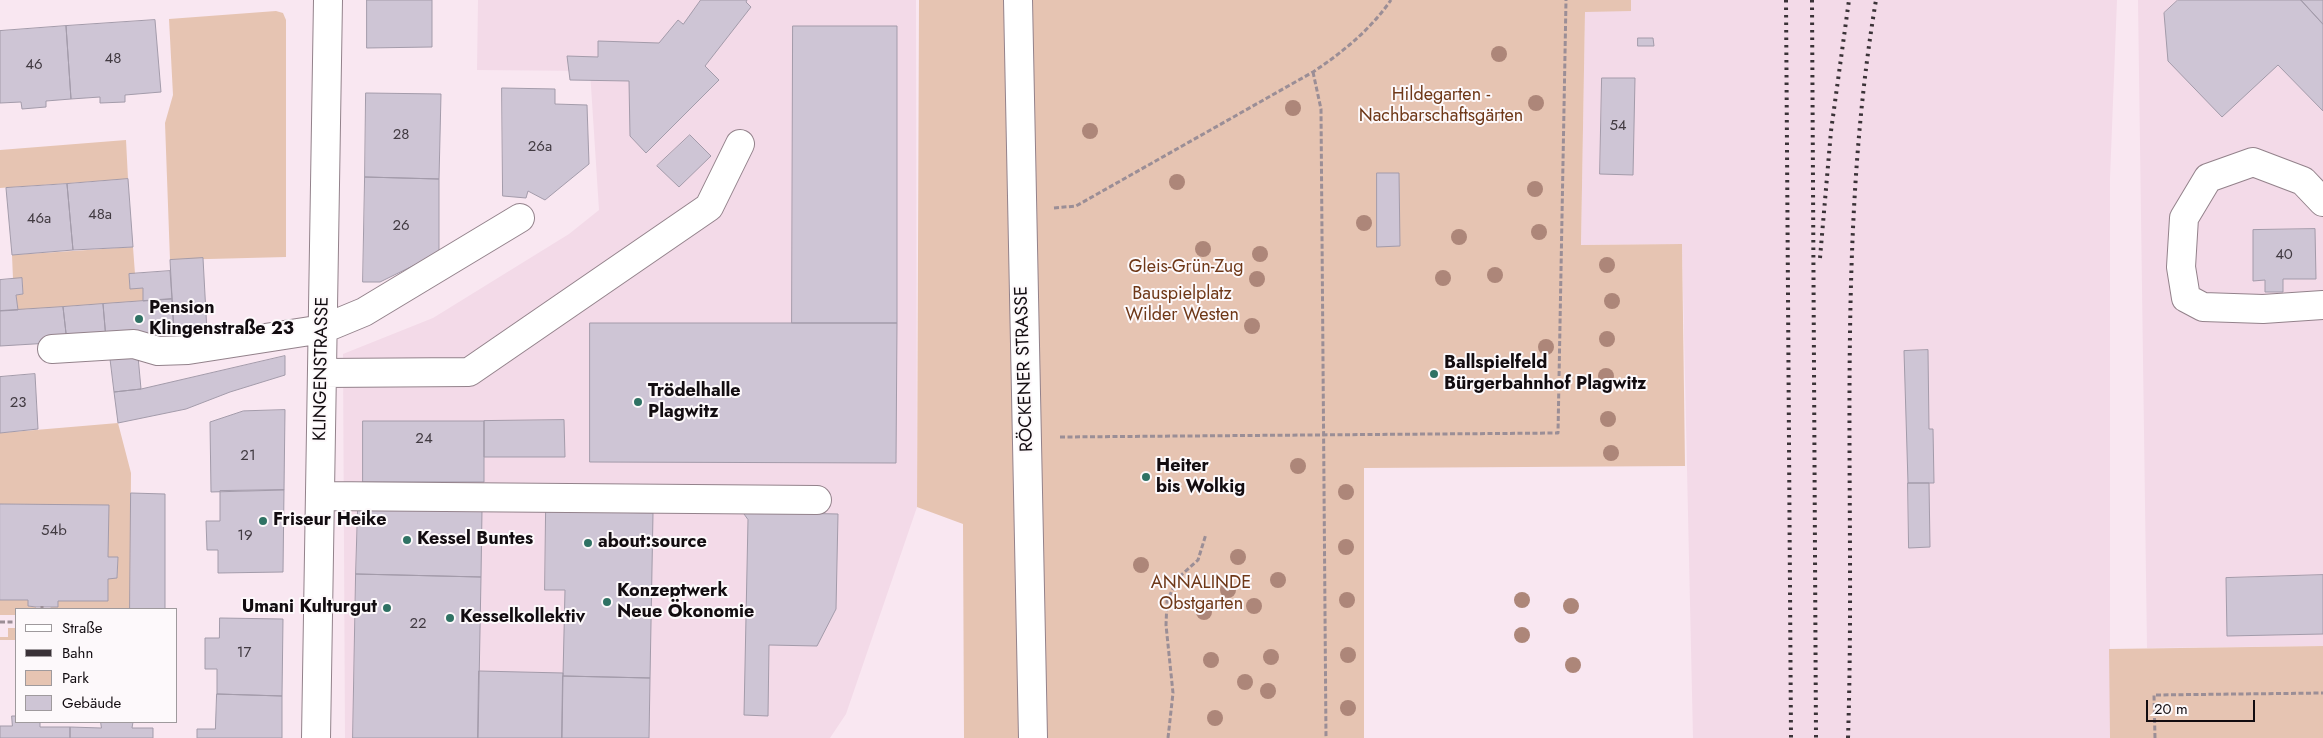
<!DOCTYPE html>
<html>
<head>
<meta charset="utf-8">
<style>
	body { margin:0 }
	#map { position:relative; width:2323px; height:738px; overflow:hidden; background:#f9e7f1; font-family:Jost,sans-serif }
	canvas { display:block }
	.legend { position:absolute; left:15px; top:608px; width:162px; height:115px; box-sizing:border-box; background:#fdf9fb; border:1px solid #9f9a9d; margin:0; padding:6px 9px; list-style:none; font-size:15px; color:#120c10 }
	.legend li { display:flex; align-items:center; gap:10px; height:25px }
	.legend b { width:25px; border:1px solid #9f9a9d }
	.scale { position:absolute; left:2146px; top:700px; width:109px; height:22px; box-sizing:border-box; border:2px solid #120c10; border-top:0; padding-left:6px; font-size:15px; line-height:18px; white-space:nowrap; color:#120c10; -webkit-text-stroke:4px #fdf9fb; paint-order:stroke }
</style>
</head>
<body>
<div id="map">
<canvas width="2323" height="738"></canvas>
<ul class="legend">
<li><b style="height:6px;background:#fff"></b>Straße</li>
<li><b style="height:6px;background:#3a3237"></b>Bahn</li>
<li><b style="height:14px;background:#e6c4b2"></b>Park</li>
<li><b style="height:14px;background:#cec5d5"></b>Gebäude</li>
</ul>
<div class="scale">20 m</div>
</div>
<script>
const ctx = document.querySelector('canvas').getContext('2d');
ctx.lineJoin = 'round';
function fillPath(path, color) { ctx.fillStyle = color; ctx.fill(path, 'evenodd'); }
function stroke(path, color, width, dash) { ctx.strokeStyle = color; ctx.lineWidth = width; ctx.lineCap = dash ? 'butt' : 'round'; ctx.setLineDash(dash || []); ctx.stroke(path); }
function label(font, color, halo, rows, align = 'center') {
  ctx.font = font + ' Jost,sans-serif'; ctx.lineWidth = 4; ctx.setLineDash([]); ctx.textBaseline = 'middle'; ctx.strokeStyle = halo; ctx.fillStyle = color; for (const [text, x, y, turn = 0] of rows) {
    ctx.save(); ctx.translate(x, y); ctx.rotate((+turn || 0) * Math.PI / 180); ctx.textAlign = isNaN(turn) ? turn : align; if (halo) ctx.strokeText(text, 0, 0); ctx.fillText(text, 0, 0); ctx.restore();
  }
}
fillPath(new Path2D(`
	M 478,0 L 916,0 L 917,507 L 846,714 L 830,738 L 345,738 L 343,354 L 433,318 L 569,234 L 599,210 L 590,71 L 477,70 Z
	M 1631,0 L 2117,0 L 2110,178 L 2110,738 L 1693,738 L 1682,244 L 1581,245 L 1585,11 L 1631,10 Z
	M 2138,0 L 2323,0 L 2323,646 L 2147,648 Z`), '#f3dae8');
fillPath(new Path2D(`
	M 919,0 L 1631,0 L 1631,11 L 1585,12 L 1581,245 L 1682,244 L 1685,466 L 1364,468 L 1364,738 L 964,738 L 963,524 L 917,507 Z
	M 276,11 L 283,13 L 286,20 L 286,257 L 170,260 L 165,123 L 173,95 L 169,19 Z
	M 126,140 L 128,179 L 0,188 L 0,150 Z
	M 133,247 L 135,274 L 129,274 L 130,288 L 143,288 L 143,301 L 18,310 L 16,295 L 23,294 L 22,279 L 13,279 L 12,255 Z
	M 118,423 L 131,473 L 130,609 L 49,609 L 58,601 L 108,601 L 108,578 L 117,578 L 118,557 L 108,557 L 108,506 L 0,504 L 0,433 Z
	M 0,600 L 28,600 L 28,606 L 36,607 L 36,609 L 16,609 L 16,615 L 0,615 Z
	M 8,628 L 16,628 L 16,640 L 0,640 L 0,637 L 8,637 Z
	M 2323,646 L 2323,738 L 2110,738 L 2109,649 Z`), '#e6c4b2');
const building = new Path2D(`
	M 367,0 L 432,0 L 432,47 L 367,48 Z
	M 701,0 L 747,0 L 746,2 L 751,7 L 705,66 L 719,80 L 646,153 L 630,136 L 629,81 L 570,80 L 567,56 L 598,57 L 598,41 L 659,43 L 678,20 L 683,24 Z
	M 2178,0 L 2301,0 L 2323,24 L 2323,111 L 2278,65 L 2222,117 L 2168,61 L 2164,13 Z
	M 2301,0 L 2323,0 L 2323,24 Z
	M 155,20 L 161,92 L 125,95 L 125,102 L 100,103 L 100,97 L 71,99 L 66,26 Z
	M 66,26 L 71,99 L 46,101 L 46,107 L 22,109 L 21,102 L 0,103 L 0,31 Z
	M 793,26 L 897,26 L 897,323 L 792,323 Z
	M 1638,38 L 1653,38 L 1654,46 L 1638,46 Z
	M 1602,78 L 1635,78 L 1633,175 L 1600,174 Z
	M 502,88 L 555,89 L 555,104 L 587,105 L 589,164 L 545,200 L 528,191 L 526,198 L 503,196 Z
	M 366,93 L 441,94 L 439,179 L 365,177 Z
	M 690,135 L 711,156 L 679,187 L 657,166 Z
	M 1377,173 L 1399,173 L 1400,246 L 1377,247 Z
	M 365,177 L 439,179 L 439,253 L 380,282 L 363,282 Z
	M 128,179 L 133,247 L 73,250 L 67,184 Z
	M 67,184 L 73,250 L 12,255 L 6,188 Z
	M 2315,229 L 2316,279 L 2283,279 L 2283,292 L 2265,292 L 2265,280 L 2253,281 L 2253,230 Z
	M 203,258 L 207,332 L 174,334 L 170,260 Z
	M 170,271 L 172,299 L 143,301 L 143,288 L 130,289 L 129,274 Z
	M 22,278 L 23,294 L 16,295 L 18,310 L 0,311 L 0,280 Z
	M 172,299 L 174,334 L 106,339 L 103,304 Z
	M 103,304 L 106,339 L 67,342 L 63,307 Z
	M 63,307 L 67,342 L 0,346 L 0,311 Z
	M 590,323 L 897,323 L 896,463 L 590,462 Z
	M 1928,350 L 1929,429 L 1933,429 L 1934,483 L 1908,483 L 1904,351 Z
	M 138,356 L 141,389 L 114,392 L 110,359 Z
	M 285,356 L 285,375 L 230,392 L 186,409 L 118,423 L 114,392 L 141,389 Z
	M 35,374 L 38,429 L 0,433 L 0,377 Z
	M 285,410 L 284,490 L 211,492 L 210,422 L 243,411 Z
	M 564,420 L 565,457 L 484,457 L 484,421 Z
	M 363,421 L 484,421 L 484,482 L 363,482 Z
	M 1908,483 L 1929,483 L 1930,547 L 1909,548 Z
	M 284,490 L 283,572 L 218,573 L 218,550 L 207,550 L 206,521 L 220,521 L 220,491 Z
	M 131,493 L 165,494 L 165,609 L 130,609 Z
	M 0,504 L 109,505 L 108,557 L 118,557 L 117,578 L 108,579 L 108,601 L 58,601 L 58,607 L 36,607 L 28,606 L 28,600 L 0,600 Z
	M 358,508 L 482,510 L 481,577 L 356,574 Z
	M 546,511 L 653,513 L 650,678 L 563,676 L 565,590 L 545,590 Z
	M 743,512 L 838,514 L 836,609 L 817,646 L 769,645 L 768,716 L 744,715 L 748,520 Z
	M 356,574 L 481,577 L 478,738 L 353,738 Z
	M 2323,575 L 2323,634 L 2227,636 L 2226,578 Z
	M 220,618 L 283,619 L 282,696 L 217,694 L 217,669 L 205,669 L 205,638 L 219,638 Z
	M 479,671 L 563,673 L 562,738 L 478,738 Z
	M 563,676 L 650,678 L 649,738 L 562,738 Z
	M 217,694 L 282,696 L 282,738 L 197,738 L 197,729 L 215,729 Z
	M 12,716 L 16,716 L 16,722 L 40,722 L 40,727 L 70,727 L 70,738 L 0,738 L 0,726 L 12,726 Z
	M 101,722 L 133,722 L 132,728 L 153,728 L 153,738 L 70,738 L 70,727 L 101,728 Z`);
fillPath(building, '#cec5d5');
stroke(building, '#a39baa', 1);
const minor = new Path2D(`
	M 1018,0 C 1021,246 1030,492 1033,738
	M 2323,202 L 2303,181 L 2253,162 L 2208,178 L 2184,218 L 2181,267 L 2186,298 L 2203,307 L 2263,309 L 2323,305
	M 52,349 L 134,344 L 158,351 L 188,350 L 323,329 L 364,312 L 520,218
	M 322,373 L 469,372 L 709,207 L 740,144
	M 320,496 L 817,500
	M 316,738 L 328,0`);
stroke(minor, '#93828b', 30);
stroke(new Path2D(`
	M 1313,72 L 1321,109 L 1326,738
	M 1054,208 L 1076,206 L 1313,72 C 1343,52 1370,30 1391,0
	M 1060,437 L 1558,433 L 1566,0
	M 42,606 L 42,609
	M 0,622 L 16,622
	M 1168,738 L 1173,693 L 1166,625 L 1167,601 L 1178,578 L 1198,560 L 1206,534
	M 2155,738 L 2154,695 L 2323,693`), '#9b8e96', 3, [5, 2.5]);
stroke(minor, '#fff', 28);
stroke(new Path2D(`
	M 1786,0 L 1791,738
	M 1812,0 L 1816,738
	M 1820,258 L 1831,131 L 1849,0
	M 1848,738 C 1856,493 1835,243 1876,0`), '#3a3237', 4, [2.5, 5]);
ctx.fillStyle = '#ad8679';
for (const [x, y] of [
	[1499,54],
	[1536,103],
	[1293,108],
	[1090,131],
	[1177,182],
	[1535,189],
	[1364,223],
	[1539,232],
	[1459,237],
	[1203,249],
	[1260,254],
	[1607,265],
	[1495,275],
	[1443,278],
	[1257,279],
	[1612,301],
	[1252,326],
	[1607,339],
	[1546,347],
	[1606,376],
	[1608,419],
	[1611,453],
	[1298,466],
	[1346,492],
	[1346,547],
	[1238,557],
	[1141,565],
	[1278,580],
	[1228,590],
	[1347,600],
	[1522,600],
	[1254,606],
	[1571,606],
	[1204,612],
	[1522,635],
	[1348,655],
	[1271,657],
	[1211,660],
	[1573,665],
	[1245,682],
	[1268,691],
	[1348,708],
	[1215,718]
]) { ctx.beginPath(); ctx.arc(x, y, 8, 0, 2 * Math.PI); ctx.fill(); }
for (const [x, y, r, color] of [
	[139,319,5,"#2f7264"],
	[1434,374,5,"#2f7264"],
	[638,402,5,"#2f7264"],
	[1146,477,5,"#2f7264"],
	[263,521,5,"#2f7264"],
	[407,540,5,"#2f7264"],
	[588,543,5,"#2f7264"],
	[607,602,5,"#2f7264"],
	[387,608,5,"#2f7264"],
	[450,618,5,"#2f7264"]
]) { const dot = new Path2D(); dot.arc(x, y, r, 0, 2 * Math.PI); ctx.fillStyle = color; ctx.fill(dot); stroke(dot, '#fdf9fb', 2); }
label('15px', '#413a41', null, [
	["48",113,59],
	["46",34,65],
	["54",1618,126],
	["28",401,135],
	["26a",540,147],
	["48a",100,215],
	["46a",39,219],
	["26",401,226],
	["40",2284,255],
	["23",18,403],
	["24",424,439],
	["21",248,456],
	["54b",54,531],
	["19",245,536],
	["22",418,624],
	["17",244,653]
]);
label('18px', '#6e3717', '#fdf9fb', [
	["Hildegarten -",1441,96],
	["Nachbarschaftsgärten",1441,117],
	["Gleis-Grün-Zug",1186,268],
	["Bauspielplatz",1182,295],
	["Wilder Westen",1182,316],
	["ANNALINDE",1201,584],
	["Obstgarten",1201,605]
]);
label('bold 18px', '#120c10', '#fdf9fb', [
	["Pension",149,309],
	["Klingenstraße 23",149,330],
	["Ballspielfeld",1444,364],
	["Bürgerbahnhof Plagwitz",1444,385],
	["Trödelhalle",648,392],
	["Plagwitz",648,413],
	["Heiter",1156,467],
	["bis Wolkig",1156,488],
	["Friseur Heike",273,521],
	["Kessel Buntes",417,540],
	["about:source",598,543],
	["Konzeptwerk",617,592],
	["Neue Ökonomie",617,613],
	["Umani Kulturgut",377,608,"right"],
	["Kesselkollektiv",460,618]
], 'left');
label('18px', '#120c10', '#fdf9fb', [
	["KLINGENSTRASSE",322,369,-89],
	["RÖCKENER STRASSE",1025,369,-92]
]);
</script>
</body>
</html>
